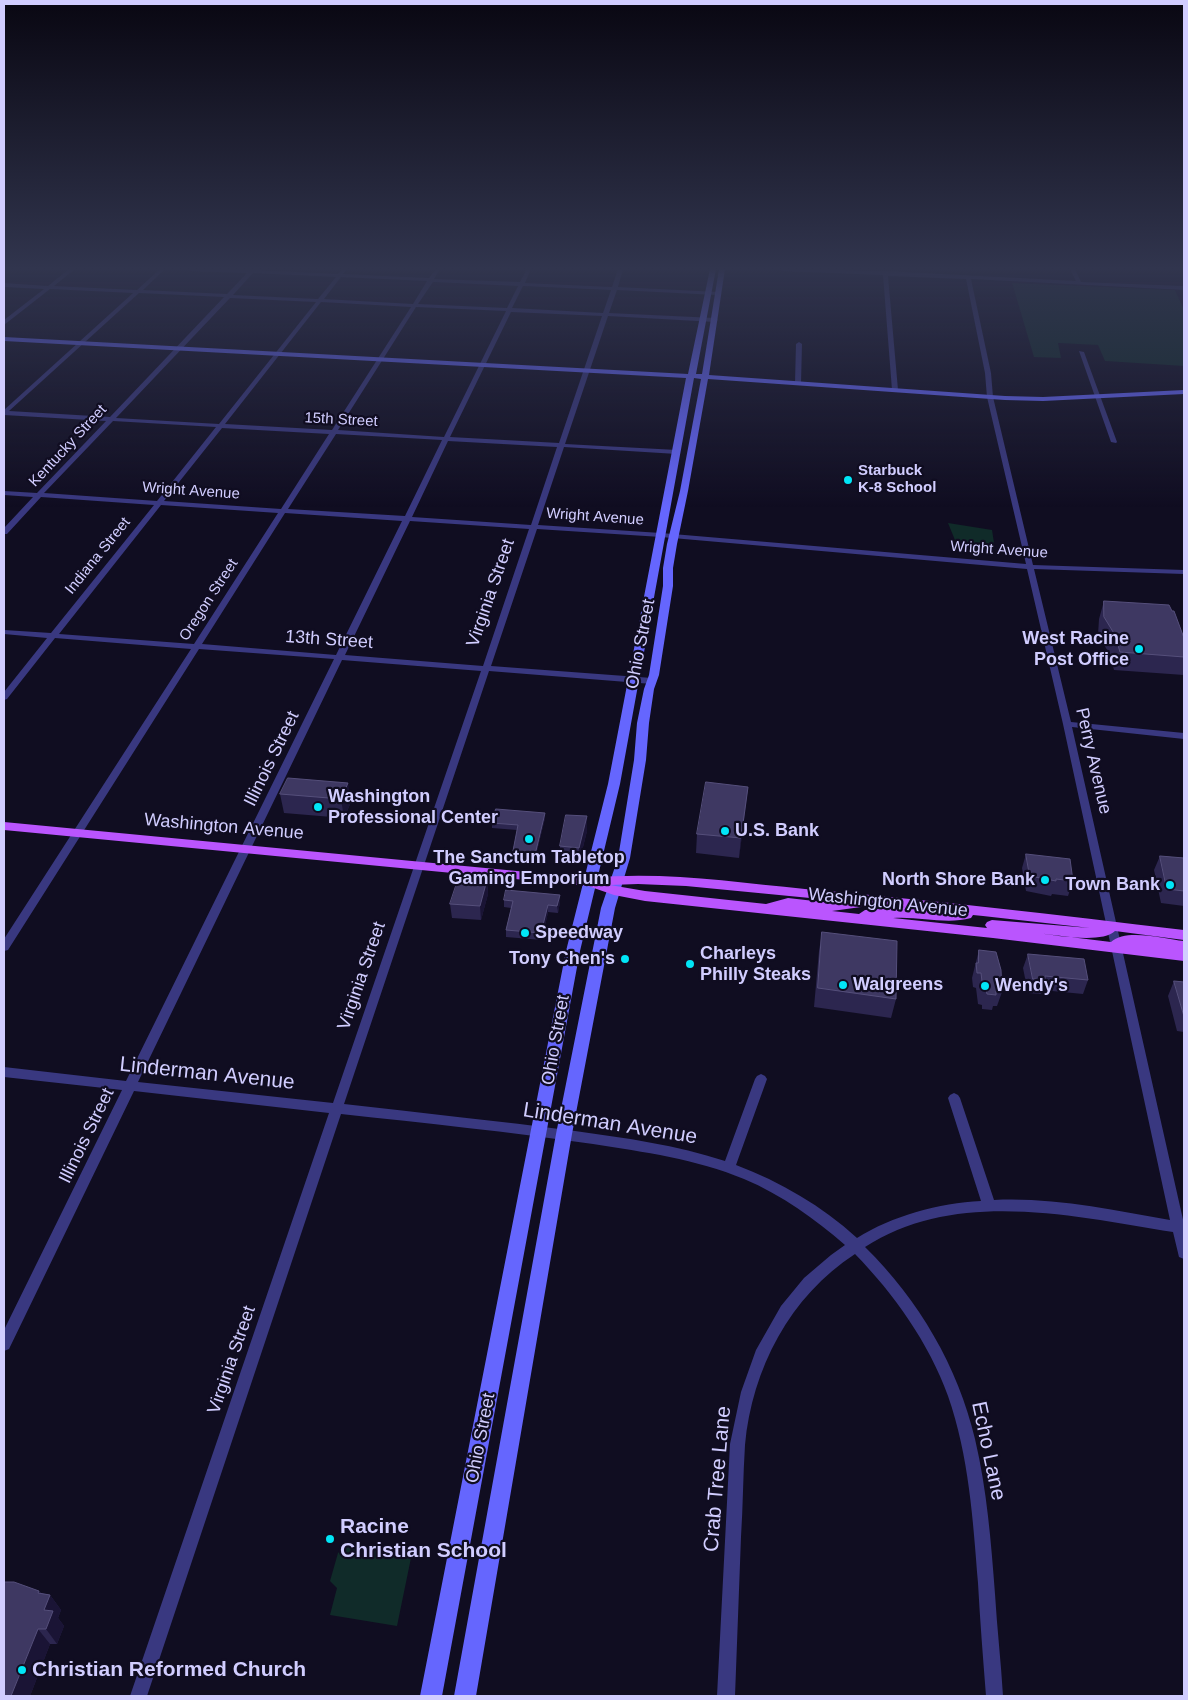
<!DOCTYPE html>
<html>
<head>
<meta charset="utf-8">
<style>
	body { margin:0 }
	#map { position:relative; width:1188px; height:1700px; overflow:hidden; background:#100d21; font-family:Arial,sans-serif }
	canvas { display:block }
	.frame { position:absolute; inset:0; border:5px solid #d1cdff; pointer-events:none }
</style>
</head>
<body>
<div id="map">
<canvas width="1188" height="1700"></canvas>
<div class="frame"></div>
</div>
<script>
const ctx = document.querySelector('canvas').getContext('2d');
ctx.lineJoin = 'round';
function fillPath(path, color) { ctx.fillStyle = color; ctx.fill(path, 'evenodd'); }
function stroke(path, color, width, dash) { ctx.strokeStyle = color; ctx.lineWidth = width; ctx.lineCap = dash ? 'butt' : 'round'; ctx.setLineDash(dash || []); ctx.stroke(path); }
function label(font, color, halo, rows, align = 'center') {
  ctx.font = font + ' Arial,sans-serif'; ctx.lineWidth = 4.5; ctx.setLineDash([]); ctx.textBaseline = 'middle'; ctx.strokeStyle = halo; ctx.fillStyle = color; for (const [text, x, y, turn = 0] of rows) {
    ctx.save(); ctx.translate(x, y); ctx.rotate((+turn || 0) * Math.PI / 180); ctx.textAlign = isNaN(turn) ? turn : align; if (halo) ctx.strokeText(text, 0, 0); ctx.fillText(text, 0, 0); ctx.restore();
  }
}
fillPath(new Path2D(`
	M 1012,283 L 1175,290 L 1184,310 L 1184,366 L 1105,361 L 1098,345 L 1058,343 L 1061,358 L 1034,357 Z
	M 948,523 L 992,530 L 994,543 L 986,547 L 957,545 Z
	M 347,1545 L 412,1553 L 397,1626 L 330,1615 L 337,1588 L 330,1581 L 338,1553 Z`), '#102b29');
fillPath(new Path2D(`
	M 69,269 L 75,269 L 54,286 L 137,290 L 160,269 L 165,269 L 143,290 L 227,294 L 247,273 L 191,271 L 188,269 L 250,270 L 256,269 L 255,270 L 338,274 L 343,269 L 347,269 L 343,274 L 429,278 L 436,269 L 440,269 L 434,279 L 520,282 L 527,269 L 531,269 L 525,283 L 612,287 L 618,269 L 623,269 L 618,287 L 719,292 L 720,293 L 717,295 L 617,290 L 609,313 L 715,318 L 718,320 L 715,322 L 608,316 L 565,444 L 677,450 L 680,452 L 677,454 L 564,447 L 538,525 L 661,533 L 1026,564 L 987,397 L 985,373 L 966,279 L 888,276 L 898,390 L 895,392 L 892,390 L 883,275 L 783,271 L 780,269 L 885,271 L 1076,281 L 1070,269 L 1075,269 L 1081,282 L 1184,286 L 1184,290 L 971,279 L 991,373 L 993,397 L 1033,565 L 1184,570 L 1184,574 L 1034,569 L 1071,722 L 1184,733 L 1184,739 L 1072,727 L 1184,1224 L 1184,1259 L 1179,1257 L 1173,1232 C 1074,1216 956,1188 865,1247 C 919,1300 958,1367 975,1439 C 987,1490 991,1542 995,1594 C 997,1628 1001,1662 1003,1696 L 986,1696 C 983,1658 980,1620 978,1583 C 973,1520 969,1456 948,1396 C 929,1343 894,1294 855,1254 C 790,1296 752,1369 745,1445 C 743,1476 743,1506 741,1537 C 739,1590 737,1643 735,1696 L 717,1696 L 730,1444 L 741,1392 L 756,1350 L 781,1306 L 804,1278 L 831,1255 L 845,1245 C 815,1219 782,1195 744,1179 C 696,1159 644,1152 593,1144 C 510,1132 425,1123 341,1114 L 147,1696 L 130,1696 L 329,1113 L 134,1091 L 9,1349 L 4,1351 L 4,1330 L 122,1090 L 4,1077 L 4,1067 L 126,1081 L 334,659 L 199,649 L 8,950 L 4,951 L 4,939 L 191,649 L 55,638 L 7,699 L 4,700 L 4,692 L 47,638 L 4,634 L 4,630 L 51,633 L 154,505 L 41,497 L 7,534 L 4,534 L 4,528 L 33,497 L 4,495 L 4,491 L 37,493 L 106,421 L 4,415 L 4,410 L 133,293 L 50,289 L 4,325 L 4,320 L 44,289 L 4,287 L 4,283 L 48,286 ZM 253,273 L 336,277 L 318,299 L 233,295 ZM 341,277 L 427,281 L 413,304 L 324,299 ZM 433,282 L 518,286 L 507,308 L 418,304 ZM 523,286 L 611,290 L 603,313 L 512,308 ZM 139,293 L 224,297 L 110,417 L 9,411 ZM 230,298 L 316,302 L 219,424 L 116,418 ZM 321,302 L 411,307 L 332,430 L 225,424 ZM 416,307 L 506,311 L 444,437 L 338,430 ZM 511,312 L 602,316 L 559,443 L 450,437 ZM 113,421 L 216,427 L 157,501 L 44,493 ZM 222,428 L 329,434 L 281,509 L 164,501 ZM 336,434 L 442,440 L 405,516 L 288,509 ZM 448,441 L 557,447 L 531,525 L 412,517 ZM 161,505 L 278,513 L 194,644 L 59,634 ZM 285,513 L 402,521 L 336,655 L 202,644 ZM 410,521 L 529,529 L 483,666 L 345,655 ZM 537,529 L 661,537 L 1027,569 L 1063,724 L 1170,1220 C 1112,1210 1053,1197 994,1200 L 960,1098 L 958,1095 L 954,1093 L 950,1095 L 948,1098 L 981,1201 C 939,1203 892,1216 857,1238 C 822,1206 781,1182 736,1165 L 767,1079 L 765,1076 L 761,1074 L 757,1076 L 755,1079 L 725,1161 C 676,1145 626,1138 575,1131 C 499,1121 421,1113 344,1104 L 489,671 L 652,684 L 656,681 L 652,678 L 491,666 ZM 342,660 L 481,671 L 333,1103 L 138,1082 Z
	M 799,342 L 802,344 L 801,383 L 798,385 L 795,383 L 796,344 Z
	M 1079,351 L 1084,352 L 1117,442 L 1116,443 L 1111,442 Z`), '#393880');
fillPath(new Path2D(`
	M 710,269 L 716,269 L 696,374 L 702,374 L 719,269 L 725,269 L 709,375 L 1005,396 L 1043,397 L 1184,390 L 1184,394 L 1043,401 L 1005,400 L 708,379 L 688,491 L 677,544 L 673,568 L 673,586 L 659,675 L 654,689 L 649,723 L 646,760 L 630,858 L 615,908 L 572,1134 L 476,1696 L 454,1696 L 556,1134 L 601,908 L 618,858 L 634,760 L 637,723 L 644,689 L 649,675 L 663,586 L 663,568 L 667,544 L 680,491 L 701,379 L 694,378 L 620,784 L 580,951 L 442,1696 L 420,1696 L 566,951 L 608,784 L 686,378 L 4,341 L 4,337 L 688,374 Z`), '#6566fe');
fillPath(new Path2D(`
	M 4,822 L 590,878 C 662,871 733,882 805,889 C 931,900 1058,915 1184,930 L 1184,940 L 1115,931 C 1102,944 1054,935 1037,933 L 1111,942 C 1126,928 1164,939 1184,941 L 1184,951 L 1127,944 L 1184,951 L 1184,961 L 993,938 L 645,901 L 614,895 L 588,886 L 4,830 ZM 638,884 L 686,886 L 841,901 L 823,902 L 788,898 L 766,904 L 645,891 L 610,885 ZM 862,903 L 905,907 L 865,910 L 859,914 L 832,911 L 861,907 ZM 973,915 L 983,916 L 1090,928 L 992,920 L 987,922 L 985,925 L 987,928 L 893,918 C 919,916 946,925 971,918 Z`), '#ba55fe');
fillPath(new Path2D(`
	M 1104,601 L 1184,638 L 1184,675 L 1114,670 L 1109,653 L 1098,635 L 1099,619 Z
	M 288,778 L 351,802 L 344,818 L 284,813 L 280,794 Z
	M 748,787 L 739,858 L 696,853 L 697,834 Z
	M 545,818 L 534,863 L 512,861 L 512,856 L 517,830 L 492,828 L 492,823 Z
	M 587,831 L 579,863 L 560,861 L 560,846 Z
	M 1026,854 L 1073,881 L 1068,896 L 1052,894 L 1051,896 L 1026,891 L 1022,868 Z
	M 1160,856 L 1184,858 L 1184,906 L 1161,903 L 1154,870 Z
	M 487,880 L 488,894 L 481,920 L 452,918 L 450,904 Z
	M 504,900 L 560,902 L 558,913 L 548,912 L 542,940 L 506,937 L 506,930 L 511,908 L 504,907 Z
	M 822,932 L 896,999 L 891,1018 L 814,1007 L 819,951 Z
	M 979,950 L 1002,992 L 997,1006 L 993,1006 L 992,1010 L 982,1009 L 982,1005 L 978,1004 L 976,988 L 973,987 L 972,978 Z
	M 1028,954 L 1088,980 L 1083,994 L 1042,990 L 1041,994 L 1028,993 L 1023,968 Z
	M 1174,981 L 1184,982 L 1184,1032 L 1177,1031 L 1168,996 Z
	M 39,1591 L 41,1593 L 50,1595 L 61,1610 L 58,1618 L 64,1626 L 57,1644 L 50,1644 L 30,1696 Z`), '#2c264f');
fillPath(new Path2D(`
	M 348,783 L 351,802 L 344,818 L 341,799 Z
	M 748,787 L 746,806 L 739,858 L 741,838 Z
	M 545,813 L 545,818 L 534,863 L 534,859 Z
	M 587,816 L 587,831 L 579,863 L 579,848 Z
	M 487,880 L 488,894 L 481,920 L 480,906 Z
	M 560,895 L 560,902 L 558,913 L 557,906 Z
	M 548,905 L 548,912 L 542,940 L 541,933 Z
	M 39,1591 L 47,1602 L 50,1595 L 61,1610 L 58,1618 L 64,1626 L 57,1644 L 46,1629 L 44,1610 L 38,1593 Z
	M 38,1629 L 50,1644 L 30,1696 L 11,1696 Z`), '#1a1435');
const building = new Path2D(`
	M 1104,601 L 1169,605 L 1172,611 L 1174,611 L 1184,638 L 1184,657 L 1120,652 L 1115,635 L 1104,617 Z
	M 288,778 L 348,783 L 341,799 L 280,794 Z
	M 706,782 L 748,787 L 741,838 L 697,834 Z
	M 496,809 L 545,813 L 534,859 L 512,856 L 518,825 L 492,823 Z
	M 566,815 L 587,816 L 579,848 L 560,846 Z
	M 1026,854 L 1070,859 L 1073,881 L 1056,879 L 1056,881 L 1030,876 Z
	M 1160,856 L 1184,858 L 1184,891 L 1167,889 Z
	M 459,877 L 487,880 L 480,906 L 450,904 Z
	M 506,890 L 560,895 L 557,906 L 548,905 L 541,933 L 506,930 L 513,901 L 504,900 Z
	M 822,932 L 897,941 L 896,999 L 818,988 Z
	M 979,950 L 996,952 L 1001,970 L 1002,992 L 996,991 L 996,995 L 987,994 L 986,990 L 983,990 L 981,973 L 977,973 L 976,963 L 978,963 Z
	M 1028,954 L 1084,959 L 1088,980 L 1045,976 L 1045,980 L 1033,979 Z
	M 1174,981 L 1184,982 L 1184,1016 Z
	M 4,1582 L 14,1582 L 39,1591 L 38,1593 L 50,1595 L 44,1610 L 53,1611 L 46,1629 L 38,1629 L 11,1696 L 4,1696 Z`);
fillPath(building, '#3e3862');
stroke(building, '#554f7b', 1);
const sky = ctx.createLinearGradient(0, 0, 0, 507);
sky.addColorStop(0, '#090712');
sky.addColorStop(0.53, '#31354e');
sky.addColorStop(1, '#31354e00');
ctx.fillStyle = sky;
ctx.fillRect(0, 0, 1188, 507);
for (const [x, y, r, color] of [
	[848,480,5,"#01e6f7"],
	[1139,649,5,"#01e6f7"],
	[318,807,5,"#01e6f7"],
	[725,831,5,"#01e6f7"],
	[529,839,5,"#01e6f7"],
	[1045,880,5,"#01e6f7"],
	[1170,885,5,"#01e6f7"],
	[525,933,5,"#01e6f7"],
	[625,959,5,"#01e6f7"],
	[690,964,5,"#01e6f7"],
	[843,985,5,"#01e6f7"],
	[985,986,5,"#01e6f7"],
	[330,1539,5,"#01e6f7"],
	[22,1670,5,"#01e6f7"]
]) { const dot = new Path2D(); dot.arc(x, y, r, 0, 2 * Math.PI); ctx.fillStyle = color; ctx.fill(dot); stroke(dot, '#100d21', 2); }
label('15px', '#d1cdff', '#100d21', [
	["15th Street",341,420,3],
	["Kentucky Street",68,446,-47],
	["Wright Avenue",191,491,4],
	["Wright Avenue",595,517,4],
	["Wright Avenue",999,550,4],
	["Indiana Street",98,556,-51],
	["Oregon Street",209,600,-57]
]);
label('bold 15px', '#d1cdff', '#100d21', [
	["Starbuck",858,471],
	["K-8 School",858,488]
], 'left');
label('18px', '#d1cdff', '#100d21', [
	["Virginia Street",491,593,-71],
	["13th Street",329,640,4],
	["Ohio Street",641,644,-79],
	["Illinois Street",272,759,-64],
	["Perry Avenue",1093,761,77],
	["Washington Avenue",224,827,5],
	["Washington Avenue",888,903,6],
	["Virginia Street",362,976,-71],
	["Ohio Street",556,1040,-80],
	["Illinois Street",87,1136,-64],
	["Virginia Street",232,1360,-71],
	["Ohio Street",481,1438,-79]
]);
label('bold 18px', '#d1cdff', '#100d21', [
	["West Racine",1129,639,"right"],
	["Post Office",1129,660,"right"],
	["Washington",328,797],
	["Professional Center",328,818],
	["U.S. Bank",735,831],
	["The Sanctum Tabletop",529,858,"center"],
	["Gaming Emporium",529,879,"center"],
	["North Shore Bank",1035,880,"right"],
	["Town Bank",1160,885,"right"],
	["Speedway",535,933],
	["Charleys",700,954],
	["Philly Steaks",700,975],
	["Tony Chen's",615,959,"right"],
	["Walgreens",853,985],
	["Wendy's",995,986]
], 'left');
label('21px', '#d1cdff', '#100d21', [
	["Linderman Avenue",207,1074,6],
	["Linderman Avenue",610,1124,9],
	["Echo Lane",988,1451,78],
	["Crab Tree Lane",718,1479,-85]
]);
label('bold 21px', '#d1cdff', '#100d21', [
	["Racine",340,1527],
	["Christian School",340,1551],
	["Christian Reformed Church",32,1670]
], 'left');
</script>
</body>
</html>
